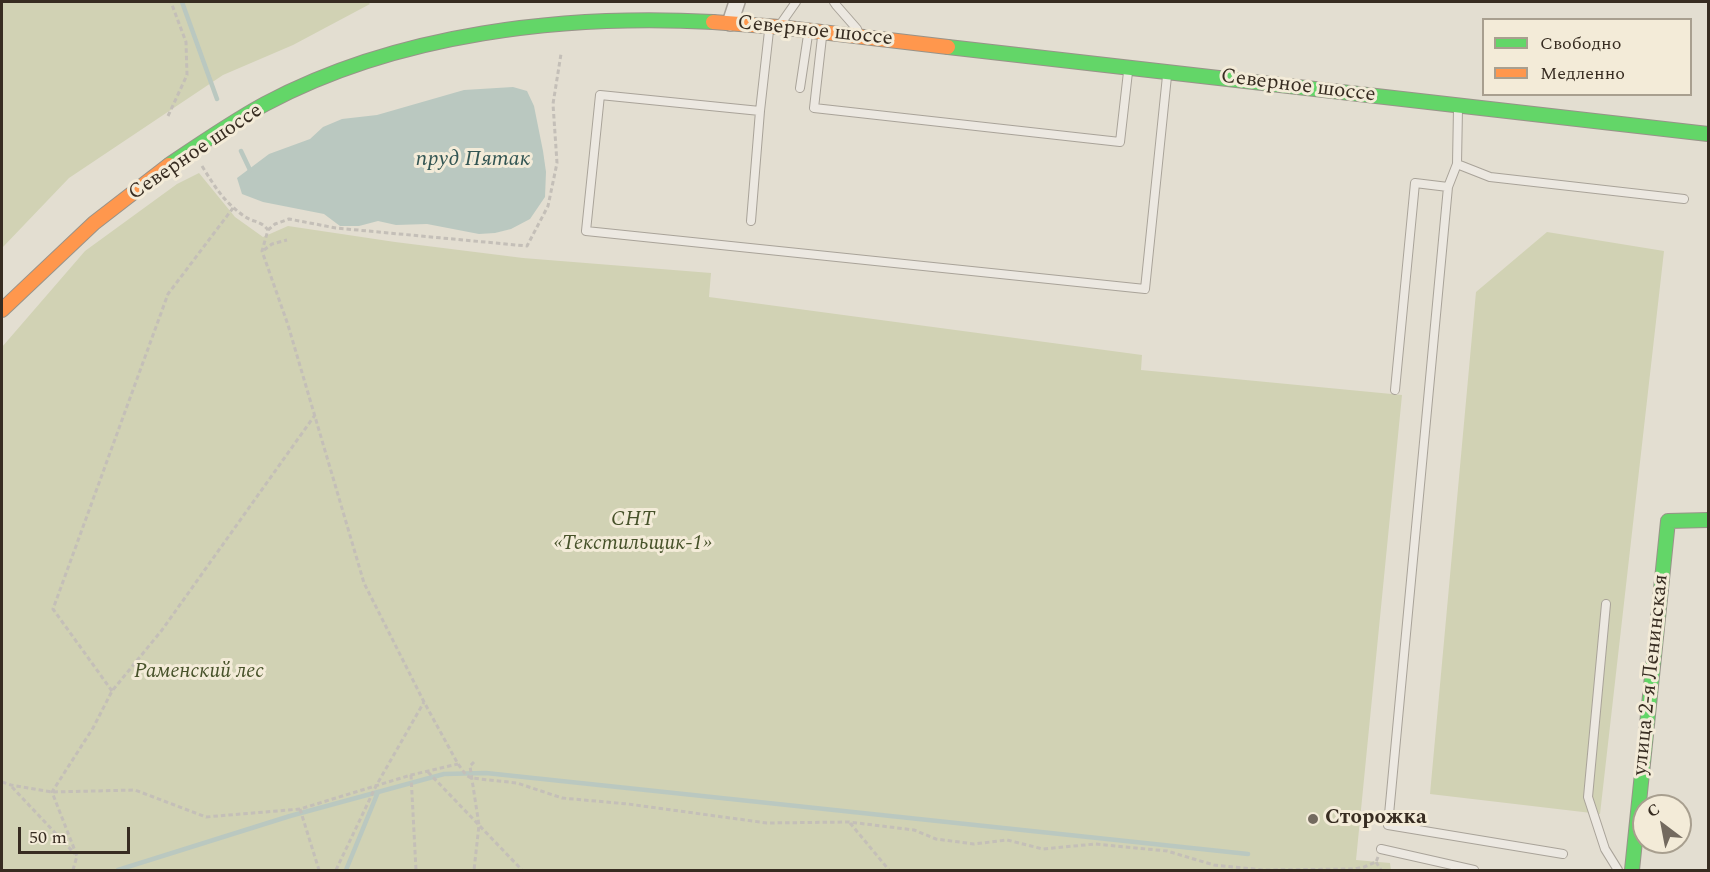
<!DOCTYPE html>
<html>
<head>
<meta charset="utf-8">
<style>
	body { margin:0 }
	#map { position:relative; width:1710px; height:872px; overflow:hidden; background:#e3ded1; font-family:Spectral,serif }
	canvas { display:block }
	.frame { position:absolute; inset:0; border:3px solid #372c21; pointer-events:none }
	.legend { position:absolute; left:1482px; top:18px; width:210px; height:78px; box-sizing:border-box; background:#f3ebd8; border:2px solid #a89f8f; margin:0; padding:8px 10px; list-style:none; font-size:18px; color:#372c21 }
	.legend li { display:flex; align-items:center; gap:12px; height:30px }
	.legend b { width:30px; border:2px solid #a89f8f }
	.north { position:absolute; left:1632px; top:794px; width:60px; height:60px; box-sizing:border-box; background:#f3ebd8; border:2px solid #a89f8f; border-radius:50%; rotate:328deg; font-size:16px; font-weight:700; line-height:24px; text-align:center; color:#372c21 }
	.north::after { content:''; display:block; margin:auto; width:21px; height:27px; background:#736a5f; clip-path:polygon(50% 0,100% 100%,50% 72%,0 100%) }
	.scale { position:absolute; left:18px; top:827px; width:112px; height:27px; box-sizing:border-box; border:3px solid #372c21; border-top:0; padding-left:8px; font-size:18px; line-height:21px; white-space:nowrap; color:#372c21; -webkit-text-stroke:4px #f3ebd8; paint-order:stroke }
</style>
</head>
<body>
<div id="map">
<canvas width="1710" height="872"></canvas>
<div class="frame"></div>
<ul class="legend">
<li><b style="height:8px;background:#63d668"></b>Свободно</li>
<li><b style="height:8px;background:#ff974d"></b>Медленно</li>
</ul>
<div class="north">С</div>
<div class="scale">50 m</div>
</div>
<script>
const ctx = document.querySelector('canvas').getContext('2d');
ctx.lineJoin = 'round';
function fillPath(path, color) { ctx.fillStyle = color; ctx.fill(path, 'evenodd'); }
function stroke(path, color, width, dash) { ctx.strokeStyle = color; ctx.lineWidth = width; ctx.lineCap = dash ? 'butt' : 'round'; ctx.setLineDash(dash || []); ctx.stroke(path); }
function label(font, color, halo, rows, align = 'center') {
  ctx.font = font + ' Spectral,serif'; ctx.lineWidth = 6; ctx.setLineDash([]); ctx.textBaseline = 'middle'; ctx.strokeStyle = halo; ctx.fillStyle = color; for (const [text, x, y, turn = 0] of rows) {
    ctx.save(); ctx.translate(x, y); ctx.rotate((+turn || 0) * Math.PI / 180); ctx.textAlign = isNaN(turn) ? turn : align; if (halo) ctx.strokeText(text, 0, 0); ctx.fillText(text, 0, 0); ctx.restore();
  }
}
fillPath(new Path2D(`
	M 2,2 L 368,2 L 370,4 L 293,45 L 223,75 L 69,178 L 2,248 Z
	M 199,173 L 235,217 L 263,237 L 288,226 L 395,242 L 523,258 L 711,273 L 709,297 L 1142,355 L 1141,370 L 1402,395 L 1356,860 L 1390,863 L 1391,870 L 2,870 L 2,347 L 85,251 L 177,184 Z
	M 1547,232 L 1664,251 L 1600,814 L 1430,794 L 1476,292 Z`), '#d1d2b4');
fillPath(new Path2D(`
	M 513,87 L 527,91 L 534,106 L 543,151 L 546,172 L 545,197 L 530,219 L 511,229 L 495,233 L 479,234 L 427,224 L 396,225 L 378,221 L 359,226 L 340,226 L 324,214 L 263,202 L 242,194 L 237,178 L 269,154 L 310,139 L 323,127 L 342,119 L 377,115 L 464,90 Z`), '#bac8c0');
stroke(new Path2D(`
	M 182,2 L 217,99
	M 241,151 L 250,170
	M 118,870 L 290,816 L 444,774 L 486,773 L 1248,854
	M 346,870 L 378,792`), '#bac8c0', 4.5);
const lane = new Path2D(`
	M 834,2 L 836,5 L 857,29
	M 782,22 L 796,2
	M 769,31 L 760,111 L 600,95 L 586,231 L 1145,289 L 1167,76
	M 822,37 L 814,108 L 1120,142 L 1128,72
	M 800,88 L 808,35
	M 1458,108 L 1457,164 L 1448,187 L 1388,825 L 1563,854
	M 1457,164 L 1490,177 L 1684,199
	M 751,221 L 760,111
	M 1395,390 L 1415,183 L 1448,187
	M 1606,604 L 1588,797 L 1605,849 L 1618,870
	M 1381,849 L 1474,870`);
const street = new Path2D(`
	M 730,23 L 737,2`);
const fast = new Path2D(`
	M 948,47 L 1708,134
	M 169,165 C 200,144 232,122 265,104 C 398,33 564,14 713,22
	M 1632,870 L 1668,521 L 1708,520`);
const slow = new Path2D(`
	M 713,22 L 779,27 L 948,47
	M 2,310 L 94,223 L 169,165`);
stroke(lane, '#a9a399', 10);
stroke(street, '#a9a399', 18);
stroke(fast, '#989389', 16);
stroke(slow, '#989389', 16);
stroke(new Path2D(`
	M 168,116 L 187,75 L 186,42 L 171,2
	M 202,166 C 215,187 224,202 244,216 C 254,223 260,220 268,230 L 262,251 L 288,325 L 364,583 L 424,702 L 458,764 L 466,775 L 471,778 L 517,783 L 562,798 L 628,804 L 767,823 L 849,822 L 914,830 L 936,839 L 974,844 L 1007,840 L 1043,849 L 1095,844 L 1167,851 L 1214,865 L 1264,870 L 1354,869 L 1364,867 L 1376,862 L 1378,857
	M 268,230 L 275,224 L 289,219 L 336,228 L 527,246 L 548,206 L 557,163 L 553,104 L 561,54
	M 264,250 L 272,244 L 287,240
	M 112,691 L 53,609 L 168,294 L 233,208
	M 474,762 L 470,766 L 471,773 L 479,825 L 474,870
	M 428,772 L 522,870
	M 411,775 L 416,870
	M 2,782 L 11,785 L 52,792 L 135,790 L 206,817 L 300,809 L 411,775 L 458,764
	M 12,787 L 75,854
	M 300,809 L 319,870
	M 850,823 L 889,870
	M 1376,862 L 1381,870
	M 73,870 L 77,856 L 52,792 L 93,728 L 112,691 L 162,630 L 315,415
	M 336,870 L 376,786 L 424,702`), '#c4bfb8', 3, [4.5, 3]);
stroke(lane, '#ece8e1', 8);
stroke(street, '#ece8e1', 15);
stroke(fast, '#63d668', 14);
stroke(slow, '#ff974d', 14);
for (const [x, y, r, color] of [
	[1313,819,6,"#736a5f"]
]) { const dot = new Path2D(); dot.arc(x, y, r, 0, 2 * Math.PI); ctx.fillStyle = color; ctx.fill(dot); stroke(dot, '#f3ebd8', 2); }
label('21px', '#372c21', '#f3ebd8', [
	["Северное шоссе",815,32,6],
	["Северное шоссе",1298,87,7],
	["Северное шоссе",196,153,-34],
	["улица 2-я Ленинская",1652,675,-84]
]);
label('italic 21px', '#47522a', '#f3ebd8', [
	["СНТ",633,521],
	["«Текстильщик-1»",633,545],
	["Раменский лес",199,673]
]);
label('bold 21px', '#372c21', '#f3ebd8', [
	["Сторожка",1325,819]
], 'left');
label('italic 22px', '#325553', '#f3ebd8', [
	["пруд Пятак",473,161]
]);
</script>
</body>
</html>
